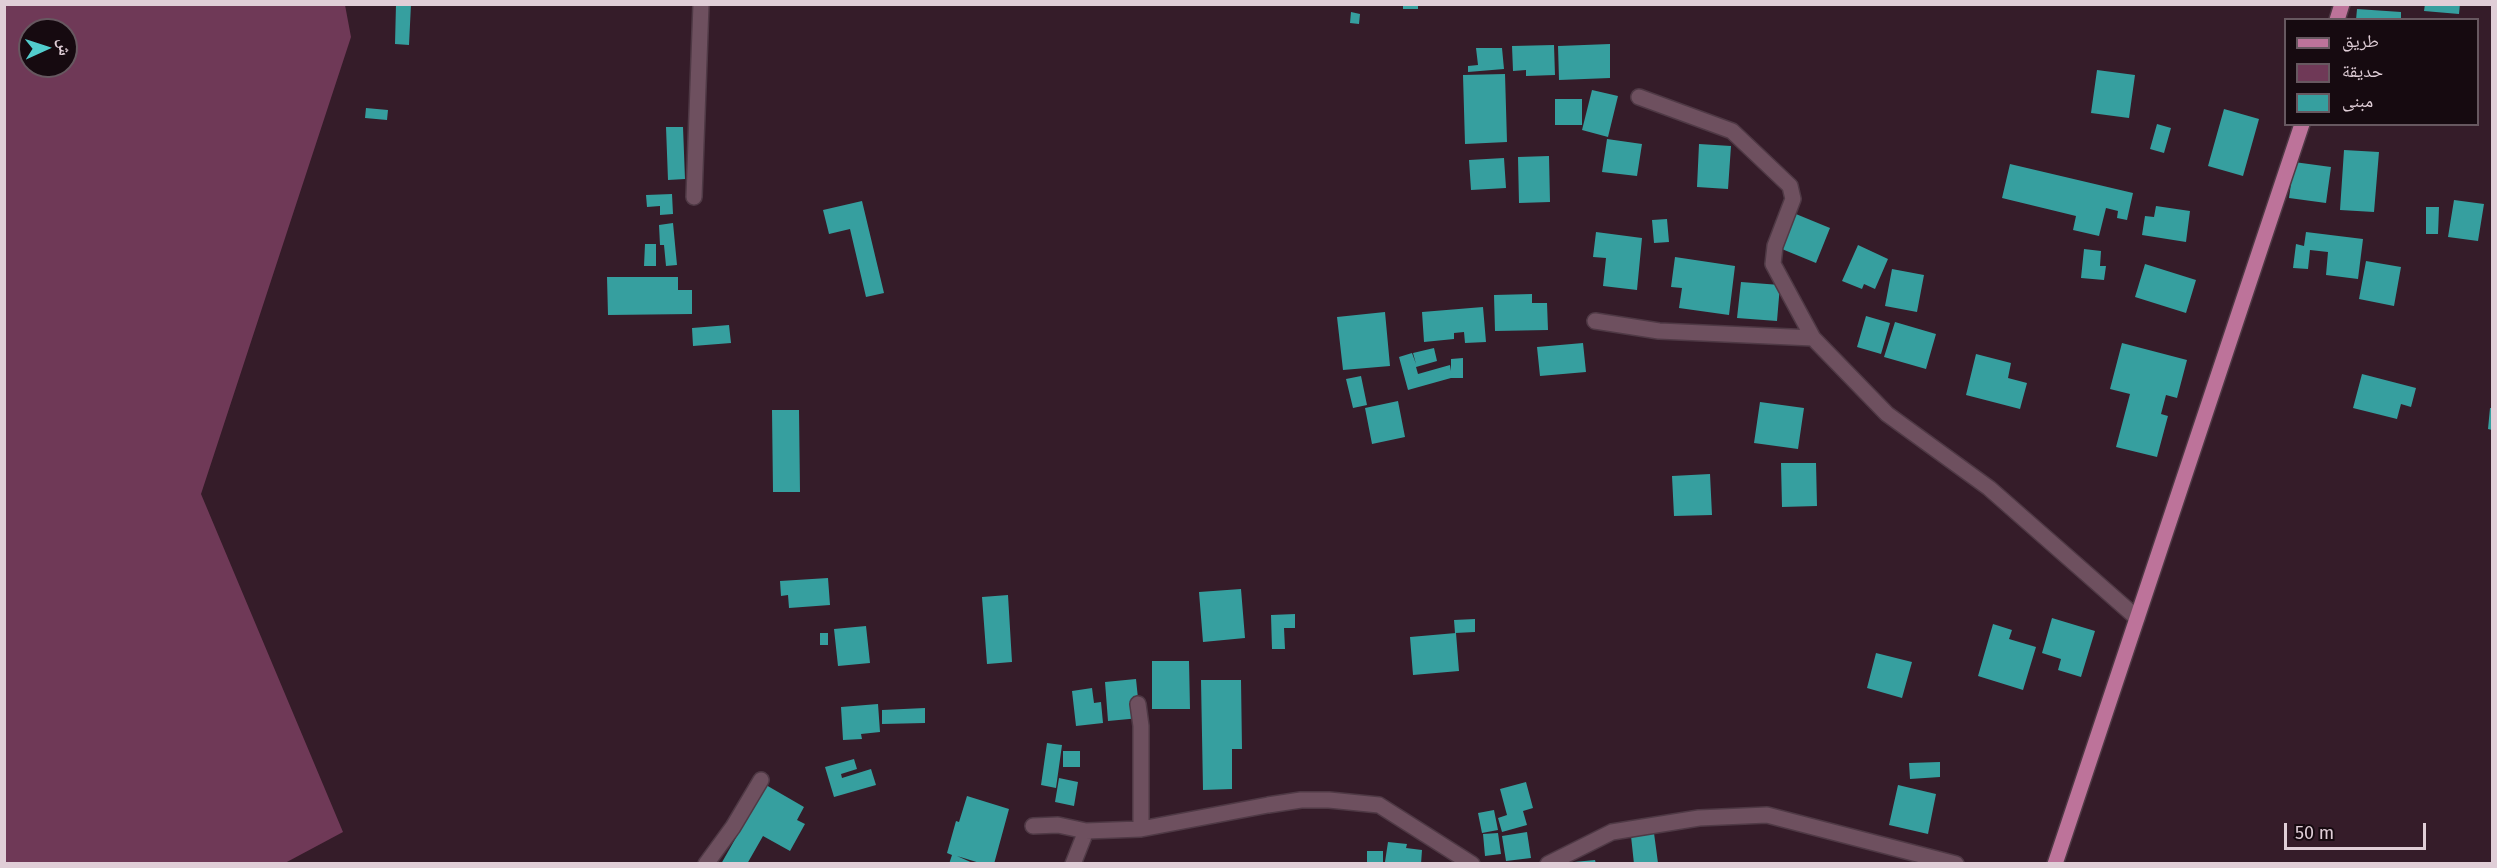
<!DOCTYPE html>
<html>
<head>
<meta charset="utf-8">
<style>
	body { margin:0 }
	#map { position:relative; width:2497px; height:868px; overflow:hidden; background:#351c29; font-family:"Fira Sans","Noto Naskh Arabic",sans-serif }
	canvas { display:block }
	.frame { position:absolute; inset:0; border:6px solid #e0ced7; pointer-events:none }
	.legend { position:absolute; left:2284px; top:18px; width:195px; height:108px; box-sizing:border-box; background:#160a10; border:2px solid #675860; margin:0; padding:8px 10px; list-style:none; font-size:18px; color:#e0ced7 }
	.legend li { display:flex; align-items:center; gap:12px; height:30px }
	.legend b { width:30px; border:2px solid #675860 }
	.north { position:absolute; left:18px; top:18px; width:60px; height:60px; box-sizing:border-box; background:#160a10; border:2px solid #675860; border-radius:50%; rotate:87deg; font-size:16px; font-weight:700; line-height:24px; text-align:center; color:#e0ced7 }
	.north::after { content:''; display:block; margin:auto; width:21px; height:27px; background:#52cdcd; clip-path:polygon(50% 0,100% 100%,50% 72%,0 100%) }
	.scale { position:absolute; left:2284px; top:823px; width:142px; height:27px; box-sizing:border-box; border:3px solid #e0ced7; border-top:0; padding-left:8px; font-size:18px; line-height:21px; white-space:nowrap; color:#e0ced7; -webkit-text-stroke:4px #160a10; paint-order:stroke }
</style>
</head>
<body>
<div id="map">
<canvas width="2497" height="868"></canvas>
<div class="frame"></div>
<ul class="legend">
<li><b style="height:8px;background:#bd739a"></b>طريق</li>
<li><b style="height:16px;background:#6f3957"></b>حديقة</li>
<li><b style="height:16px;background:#369f9f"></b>مبنى</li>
</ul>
<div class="north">ش</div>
<div class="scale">50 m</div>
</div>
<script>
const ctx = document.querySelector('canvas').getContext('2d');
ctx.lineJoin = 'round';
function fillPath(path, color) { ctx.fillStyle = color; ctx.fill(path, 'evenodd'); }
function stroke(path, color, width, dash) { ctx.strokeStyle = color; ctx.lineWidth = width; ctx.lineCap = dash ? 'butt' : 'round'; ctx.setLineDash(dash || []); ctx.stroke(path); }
fillPath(new Path2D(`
	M 5,4 L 345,5 L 351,37 L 201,494 L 343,832 L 285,863 L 5,863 ZM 30,30 L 66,30 L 66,66 L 30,66 Z`), '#6f3957');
fillPath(new Path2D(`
	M 396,4 L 411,4 L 409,45 L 395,44 Z
	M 1403,4 L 1418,4 L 1418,9 L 1403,9 Z
	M 2425,4 L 2460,4 L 2459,14 L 2424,11 Z
	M 2357,9 L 2401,12 L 2401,20 L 2356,20 Z
	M 1351,12 L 1360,14 L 1359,24 L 1350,23 Z
	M 1610,44 L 1610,78 L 1559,80 L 1558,46 Z
	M 1554,45 L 1555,75 L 1526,76 L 1526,70 L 1513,71 L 1512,46 Z
	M 1476,48 L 1502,48 L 1504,69 L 1468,72 L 1468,66 L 1478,65 Z
	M 2097,70 L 2135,75 L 2129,118 L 2091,113 Z
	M 1505,74 L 1507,142 L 1465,144 L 1463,75 Z
	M 1592,90 L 1618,96 L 1608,137 L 1582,130 Z
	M 1555,99 L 1582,99 L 1582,125 L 1555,125 Z
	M 366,108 L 388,110 L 387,120 L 365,118 Z
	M 2224,109 L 2259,119 L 2243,176 L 2208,166 Z
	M 2157,124 L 2171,128 L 2164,153 L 2150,149 Z
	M 666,127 L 683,127 L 685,179 L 668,180 Z
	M 1607,139 L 1642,144 L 1637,176 L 1602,172 Z
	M 1699,144 L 1731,146 L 1728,189 L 1697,187 Z
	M 2344,150 L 2379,152 L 2374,212 L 2340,210 Z
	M 1549,156 L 1550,202 L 1519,203 L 1518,157 Z
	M 1504,158 L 1506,188 L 1471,190 L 1469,160 Z
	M 2294,162 L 2331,167 L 2326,203 L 2289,198 Z
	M 2010,164 L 2133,193 L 2127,220 L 2117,218 L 2118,211 L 2106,208 L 2099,236 L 2073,230 L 2076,216 L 2002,198 Z
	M 672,194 L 673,214 L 660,215 L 660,206 L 647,207 L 646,195 Z
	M 2454,200 L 2484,204 L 2478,241 L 2448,237 Z
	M 862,201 L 884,293 L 866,297 L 850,229 L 829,234 L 823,210 Z
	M 2156,206 L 2190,211 L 2186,242 L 2142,235 L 2145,216 L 2154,217 Z
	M 2426,207 L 2439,207 L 2438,234 L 2426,234 Z
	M 1791,212 L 1830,228 L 1816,263 L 1777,247 Z
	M 1667,219 L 1669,242 L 1654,243 L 1652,220 Z
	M 673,223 L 677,265 L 666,266 L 664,245 L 660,245 L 659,225 Z
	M 1596,232 L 1642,238 L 1637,290 L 1603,286 L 1606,258 L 1593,257 Z
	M 2306,232 L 2363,239 L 2358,279 L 2326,275 L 2328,252 L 2310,250 L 2308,269 L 2293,268 L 2296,244 L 2304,246 Z
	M 645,244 L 656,244 L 656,266 L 644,266 Z
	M 1858,245 L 1888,259 L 1875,289 L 1864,284 L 1862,289 L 1842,281 Z
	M 2084,249 L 2101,251 L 2100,266 L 2106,266 L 2104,280 L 2081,278 Z
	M 1675,257 L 1735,266 L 1729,315 L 1679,308 L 1682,288 L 1671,287 Z
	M 2366,261 L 2401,267 L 2394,306 L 2359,299 Z
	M 2145,264 L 2196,280 L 2186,313 L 2135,297 Z
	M 1892,269 L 1924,275 L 1917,312 L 1885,306 Z
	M 607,277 L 678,277 L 678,290 L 692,290 L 692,314 L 608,315 Z
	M 1741,282 L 1780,285 L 1777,321 L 1737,318 Z
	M 1532,294 L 1532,303 L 1547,303 L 1548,330 L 1495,331 L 1494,295 Z
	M 1483,307 L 1486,342 L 1465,343 L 1464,332 L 1454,333 L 1454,339 L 1424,342 L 1422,312 Z
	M 1385,312 L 1390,366 L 1343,370 L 1337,317 Z
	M 1866,316 L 1890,323 L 1881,354 L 1857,347 Z
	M 1895,322 L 1936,334 L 1926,369 L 1884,357 Z
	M 729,325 L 731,343 L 693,346 L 692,328 Z
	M 1583,343 L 1586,372 L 1540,376 L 1537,347 Z
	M 2122,343 L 2187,360 L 2177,398 L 2166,395 L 2161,414 L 2168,416 L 2157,457 L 2116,447 L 2130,394 L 2110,389 Z
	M 1434,348 L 1437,361 L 1416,367 L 1418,374 L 1450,365 L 1451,371 L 1451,359 L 1463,358 L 1463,378 L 1451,378 L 1408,390 L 1399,357 L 1412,353 L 1416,364 L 1413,353 Z
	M 1976,354 L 2011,363 L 2008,378 L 2027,383 L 2020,409 L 1966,395 Z
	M 2362,374 L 2416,388 L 2411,407 L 2401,404 L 2397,419 L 2353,408 Z
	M 1361,376 L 1367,405 L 1353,408 L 1346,379 Z
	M 1398,401 L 1405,437 L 1372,444 L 1365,408 Z
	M 1760,402 L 1804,408 L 1798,449 L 1754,443 Z
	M 2490,408 L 2492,408 L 2492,430 L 2488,429 Z
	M 772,410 L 799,410 L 800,492 L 773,492 Z
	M 1781,463 L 1816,463 L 1817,506 L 1782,507 Z
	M 1710,474 L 1712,515 L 1674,516 L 1672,476 Z
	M 828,578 L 830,605 L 789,608 L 788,595 L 781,596 L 780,581 Z
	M 1241,589 L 1245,638 L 1203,642 L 1199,592 Z
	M 1008,595 L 1012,662 L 987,664 L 982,597 Z
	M 1295,614 L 1295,628 L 1284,628 L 1285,649 L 1272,649 L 1271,615 Z
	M 2052,618 L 2095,631 L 2081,677 L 2058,670 L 2061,659 L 2042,653 Z
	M 1475,619 L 1475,632 L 1455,633 L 1454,620 Z
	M 1993,624 L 2012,630 L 2009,639 L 2036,647 L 2023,690 L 1978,676 Z
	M 866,626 L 870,663 L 838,666 L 834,629 Z
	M 820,633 L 828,633 L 828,645 L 820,645 Z
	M 1456,633 L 1459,671 L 1413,675 L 1410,637 Z
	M 1876,653 L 1912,662 L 1902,698 L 1867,688 Z
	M 1152,661 L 1189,661 L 1190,709 L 1152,709 Z
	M 1136,679 L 1140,718 L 1108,721 L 1105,682 Z
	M 1201,680 L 1241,680 L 1242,749 L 1232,749 L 1232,789 L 1203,790 Z
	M 1092,688 L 1094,703 L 1101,702 L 1103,723 L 1076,726 L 1072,691 Z
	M 878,704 L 880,732 L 861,734 L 862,739 L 843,740 L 841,707 Z
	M 925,708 L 925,723 L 882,724 L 882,710 Z
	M 1047,743 L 1062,745 L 1056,788 L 1041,785 Z
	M 1063,751 L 1080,751 L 1080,767 L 1063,767 Z
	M 854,759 L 857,769 L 841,774 L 842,778 L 871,769 L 876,785 L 834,797 L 825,767 Z
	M 1940,762 L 1940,777 L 1910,779 L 1909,763 Z
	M 1059,778 L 1078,782 L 1074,806 L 1055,802 Z
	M 1526,782 L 1533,808 L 1523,811 L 1527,825 L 1502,832 L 1498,818 L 1507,815 L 1500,789 Z
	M 766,785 L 804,807 L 797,820 L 805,824 L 790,851 L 763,836 L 747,864 L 721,864 Z
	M 1898,785 L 1936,794 L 1928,834 L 1889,825 Z
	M 967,796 L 1009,809 L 994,864 L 983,864 L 957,856 L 975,864 L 949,864 L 952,855 L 947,853 L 956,821 L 959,822 Z
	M 1494,810 L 1498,830 L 1482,833 L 1478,813 Z
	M 1527,832 L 1531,858 L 1506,861 L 1502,836 Z
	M 1498,833 L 1501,854 L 1485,856 L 1483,834 Z
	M 1654,833 L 1658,863 L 1634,864 L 1631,836 Z
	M 1388,842 L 1407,844 L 1406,848 L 1422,850 L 1421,864 L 1385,862 Z
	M 1367,851 L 1383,851 L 1383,864 L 1367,864 Z
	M 1595,860 L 1596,864 L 1574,864 L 1574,862 Z`), '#369f9f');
const minor = new Path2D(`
	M 1639,97 L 1732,131 L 1790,186 L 1793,199 L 1775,246 L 1773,264 L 1813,338 L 1887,414 L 1989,488 L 2137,618
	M 694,197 L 701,4
	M 1595,321 L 1659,331 L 1813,338
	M 1138,704 L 1141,726 L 1141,829
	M 1033,826 L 1058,825 L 1086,831 L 1141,829 L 1268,805 L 1301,800 L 1329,800 L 1379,805 L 1472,864
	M 706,864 L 733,827 L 761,780
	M 1073,864 L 1086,831
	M 1548,864 L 1612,832 L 1699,818 L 1767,815 L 1956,864`);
const major = new Path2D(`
	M 2337,20 L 2342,4
	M 2055,864 L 2302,124`);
stroke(minor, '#4f3945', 18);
stroke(major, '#4f3945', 18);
stroke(minor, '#6e505f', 15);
stroke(major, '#bd739a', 15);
</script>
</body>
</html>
